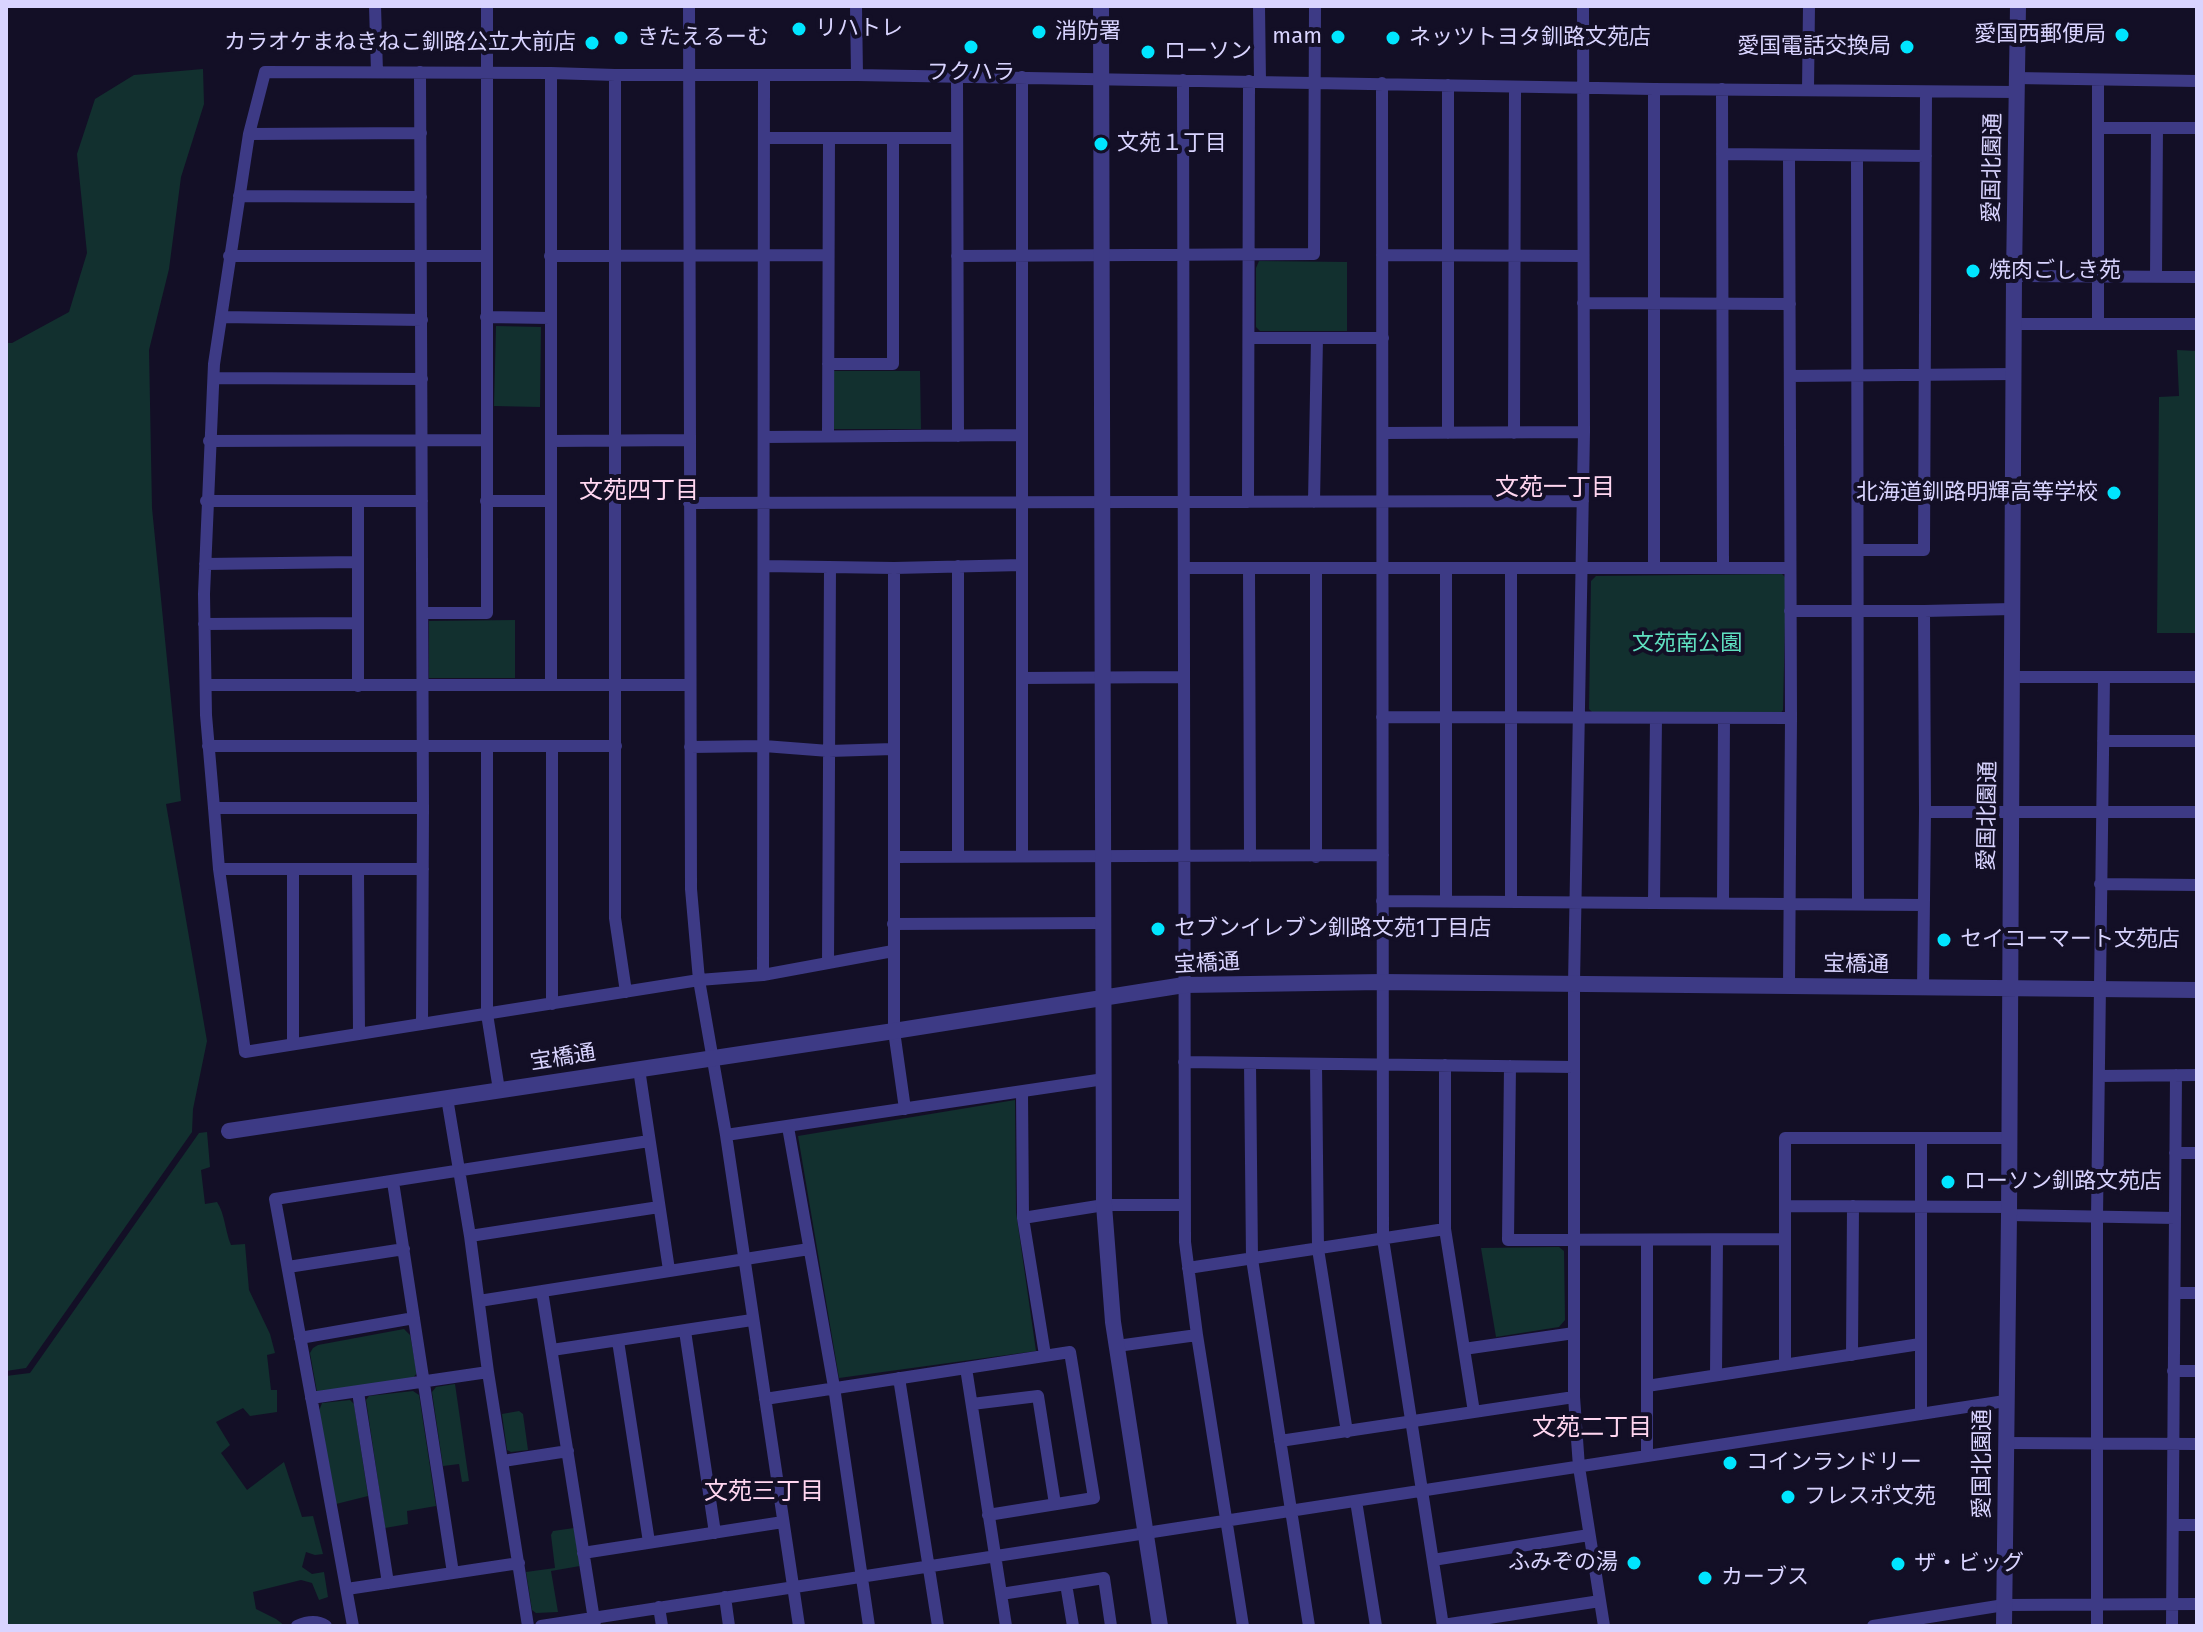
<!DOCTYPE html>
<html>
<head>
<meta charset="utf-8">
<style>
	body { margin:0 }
	#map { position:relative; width:2203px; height:1632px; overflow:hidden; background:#130f26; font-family:"Fira Sans",sans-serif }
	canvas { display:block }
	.frame { position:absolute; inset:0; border:8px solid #d9d4ff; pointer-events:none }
</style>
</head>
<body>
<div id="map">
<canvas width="2203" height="1632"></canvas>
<div class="frame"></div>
</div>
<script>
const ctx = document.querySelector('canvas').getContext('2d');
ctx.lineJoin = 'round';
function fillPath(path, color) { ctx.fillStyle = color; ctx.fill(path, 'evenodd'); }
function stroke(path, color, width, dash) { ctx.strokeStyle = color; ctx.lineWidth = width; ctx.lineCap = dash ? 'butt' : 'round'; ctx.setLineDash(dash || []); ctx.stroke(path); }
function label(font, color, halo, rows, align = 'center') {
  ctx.font = font + ' "Fira Sans","Noto Sans JP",sans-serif'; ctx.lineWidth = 8; ctx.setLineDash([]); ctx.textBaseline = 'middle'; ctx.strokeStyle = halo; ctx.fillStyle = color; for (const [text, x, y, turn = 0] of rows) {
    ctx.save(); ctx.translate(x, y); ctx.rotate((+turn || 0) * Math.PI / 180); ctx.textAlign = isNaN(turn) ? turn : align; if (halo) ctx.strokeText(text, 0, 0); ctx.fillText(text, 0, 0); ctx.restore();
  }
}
fillPath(new Path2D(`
	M 203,69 L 204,104 L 181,177 L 169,269 L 149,350 L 152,508 L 181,801 L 166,804 L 207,1041 L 193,1109 L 192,1132 L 26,1368 L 6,1371 L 6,343 L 12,343 L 69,312 L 87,253 L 77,154 L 95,99 L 134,75 Z
	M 1259,261 L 1347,262 L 1347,331 L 1260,331 L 1256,327 L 1256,268 Z
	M 496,326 L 541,327 L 540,407 L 494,406 Z
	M 2177,350 L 2197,351 L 2197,633 L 2157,633 L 2159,397 L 2179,396 Z
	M 833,371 L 920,371 L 921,429 L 833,429 Z
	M 1782,574 L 1786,578 L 1783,710 L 1780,714 L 1593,713 L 1589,709 L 1591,581 L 1596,576 Z
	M 515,620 L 515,678 L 429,678 L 429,621 Z
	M 1015,1100 L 1016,1212 L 1036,1351 L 839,1378 L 798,1136 Z
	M 207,1132 L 210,1167 L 201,1170 L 205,1204 L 217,1202 C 225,1214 225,1231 231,1245 L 245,1244 L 249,1290 L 270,1334 L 275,1353 L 267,1355 L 271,1390 L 277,1390 L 277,1412 L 250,1416 L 243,1408 L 216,1422 L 230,1445 L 221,1453 L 247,1490 L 284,1462 L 302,1517 L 313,1516 L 323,1554 L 315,1555 L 306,1552 L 302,1567 L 312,1574 L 324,1572 L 328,1597 L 319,1600 L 312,1583 L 301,1580 L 253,1592 L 256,1609 L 276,1619 L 285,1626 L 6,1626 L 6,1376 L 30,1373 L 199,1133 Z
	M 1559,1247 L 1564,1251 L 1565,1320 L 1559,1327 L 1496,1337 L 1481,1248 Z
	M 404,1329 L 410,1335 L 417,1373 L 413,1378 L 317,1392 L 310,1353 L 313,1348 L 318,1345 Z
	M 455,1384 L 469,1481 L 462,1482 L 459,1464 L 443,1466 L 432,1392 L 436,1387 Z
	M 413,1391 L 419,1395 L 436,1506 L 407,1511 L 408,1524 L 385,1528 L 366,1400 L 369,1396 Z
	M 350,1400 L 354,1404 L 368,1496 L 336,1504 L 319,1411 L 322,1403 Z
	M 519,1411 L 523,1414 L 528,1450 L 511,1452 L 507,1450 L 502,1414 Z
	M 574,1528 L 580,1566 L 551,1571 L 558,1612 L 536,1613 L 532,1610 L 526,1572 L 555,1568 L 551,1535 L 553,1531 Z`), '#12302f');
stroke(new Path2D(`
	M 375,6 L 377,72
	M 689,6 L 691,889 L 699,980 L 726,1135 L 799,1626
	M 856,6 L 857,75
	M 1259,6 L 1260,81
	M 1583,6 L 1584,432 L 1574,984 L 1574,1397 L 1579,1467 L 1604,1626
	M 420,72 L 423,808 L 422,1024
	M 551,73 L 551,685
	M 615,75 L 615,918 L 626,992
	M 957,77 L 958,436
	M 1022,77 L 1022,855
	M 2016,78 L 2197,81
	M 1183,80 L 1185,1242 L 1197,1335 L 1243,1626
	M 1382,83 L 1383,1239 L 1443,1626
	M 1448,85 L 1448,433
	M 1722,89 L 1723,568
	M 1808,89 L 1809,6
	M 2098,128 L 2197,128
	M 249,134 L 421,133
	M 765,138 L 957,138
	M 1722,154 L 1926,156
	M 1789,155 L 1791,718 L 1789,986
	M 1857,156 L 1858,904
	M 239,196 L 421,197
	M 1382,255 L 1582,256
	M 229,256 L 486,256
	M 550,256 L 828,255
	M 957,256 L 1314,254 L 1315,6
	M 2014,276 L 2197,277
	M 2156,277 L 2157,128
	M 1583,303 L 1790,304
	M 221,317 L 422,320
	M 486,317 L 550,318
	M 2014,324 L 2197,324
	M 2098,324 L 2098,80
	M 1249,338 L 1383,338
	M 828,364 L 893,364 L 893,139
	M 1790,376 L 2014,374
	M 214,378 L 422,379
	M 1383,433 L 1584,432
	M 1514,433 L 1515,87
	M 828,436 L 829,138
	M 764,437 L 1022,435
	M 209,441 L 486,440
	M 551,441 L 689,440
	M 206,501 L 422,501
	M 358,501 L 358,686
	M 486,501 L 551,501
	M 1248,502 L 1249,81
	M 1314,502 L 1317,338
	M 689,503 L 1583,501
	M 1858,550 L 1924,550 L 1926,92
	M 205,564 L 357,562
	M 764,566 L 894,568 L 1022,565
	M 894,568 L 894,1031 L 905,1109
	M 1184,568 L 1790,568
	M 1249,568 L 1250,856
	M 1316,568 L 1316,857
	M 1446,568 L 1446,901
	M 1511,568 L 1511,901
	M 1654,568 L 1654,89
	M 1790,611 L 1924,611 L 2012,609
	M 423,613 L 487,613 L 487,6
	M 204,624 L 358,623
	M 2012,677 L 2197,677
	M 1022,678 L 1183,677
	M 206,685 L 690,685
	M 1382,717 L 1791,718
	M 2103,741 L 2197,741
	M 208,746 L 616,746
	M 487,747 L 487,1014 L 499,1090
	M 690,747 L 764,746 L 829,751 L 893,749
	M 214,808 L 423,808
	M 1925,812 L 2197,812
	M 958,855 L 958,566
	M 894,857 L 1383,855
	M 219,869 L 423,869
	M 293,870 L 293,1043
	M 358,870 L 359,1034
	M 2100,884 L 2197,885
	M 1382,901 L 1924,905
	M 1654,902 L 1656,718
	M 1723,903 L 1724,718
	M 893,924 L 1104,923
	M 893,951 L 763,975 L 699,980 L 245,1052 L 219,869 L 214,808 L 206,715 L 204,594 L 214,364 L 249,134 L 265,72 L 551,73 L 615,75 L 857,75 L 1654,89 L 2016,92
	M 828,963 L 830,567
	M 763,975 L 764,75
	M 1923,988 L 1925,812 L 1924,611
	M 552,1004 L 552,747
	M 1184,1062 L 1574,1067
	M 1250,1063 L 1252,1259 L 1309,1626
	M 1316,1064 L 1318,1249 L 1347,1432
	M 1445,1065 L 1445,1229 L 1474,1412
	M 1510,1066 L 1508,1240 L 1784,1239
	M 639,1069 L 669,1270
	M 2100,1076 L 2197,1075
	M 1022,1092 L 1023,1218 L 1045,1355
	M 447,1098 L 470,1236 L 488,1372 L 528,1626
	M 788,1127 L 834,1387 L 869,1626
	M 726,1135 L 1104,1079
	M 1921,1138 L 1921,1414
	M 2175,1153 L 2197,1153
	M 393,1182 L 453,1573
	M 1785,1206 L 2009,1207
	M 2009,1215 L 2175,1218
	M 1023,1218 L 1104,1205 L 1184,1205
	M 470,1236 L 659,1207
	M 1647,1240 L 1647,1456
	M 288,1267 L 404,1249
	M 1188,1268 L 1445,1229
	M 542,1291 L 595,1626
	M 2175,1293 L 2197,1293
	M 479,1301 L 809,1249
	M 685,1331 L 715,1533
	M 300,1338 L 414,1318
	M 618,1341 L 649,1542
	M 1117,1346 L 1197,1335
	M 1464,1349 L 1574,1333
	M 552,1350 L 752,1320
	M 1852,1355 L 1853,1206
	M 1785,1365 L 1785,1138 L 2009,1138
	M 966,1368 L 1006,1626
	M 2173,1371 L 2197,1371
	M 1716,1375 L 1717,1240
	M 899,1378 L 938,1626
	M 1647,1386 L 1920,1344
	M 358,1392 L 388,1583
	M 311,1398 L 488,1372
	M 765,1399 L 1070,1352 L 1094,1498 L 988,1515
	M 972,1404 L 1038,1396 L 1055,1504
	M 1280,1441 L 1574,1397
	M 2005,1443 L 2197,1444
	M 503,1461 L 568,1451
	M 1356,1501 L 1376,1626
	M 2173,1525 L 2197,1525
	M 583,1553 L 783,1522
	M 1433,1560 L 1589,1535
	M 347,1589 L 519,1563
	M 1001,1594 L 1066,1584
	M 725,1597 L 729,1626
	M 659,1607 L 662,1626
	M 1443,1625 L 1600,1601
	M 297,1626 C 306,1622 317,1620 326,1626
	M 353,1626 L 275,1199 L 649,1141
	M 541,1626 L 2005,1401
	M 1073,1626 L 1066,1584 L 1104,1578 L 1111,1626
	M 1873,1626 L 2004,1605 L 2197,1604
	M 2097,1626 L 2097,1217 L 2104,677
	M 2172,1626 L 2176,1075`), '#3d3a85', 12);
stroke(new Path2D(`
	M 1101,6 L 1104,1205 L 1113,1322 L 1160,1626
	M 229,1131 L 894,1031 L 1184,985 L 1382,982 L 2197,990
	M 2004,1626 L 2009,1215 L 2014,276 L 2018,6`), '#3d3a85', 16);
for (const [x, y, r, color] of [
	[799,29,8,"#00e5ff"],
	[1039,32,8,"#00e5ff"],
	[2122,35,8,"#00e5ff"],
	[1338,37,8,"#00e5ff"],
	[621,38,8,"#00e5ff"],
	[1393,38,8,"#00e5ff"],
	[592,43,8,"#00e5ff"],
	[971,47,8,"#00e5ff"],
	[1907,47,8,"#00e5ff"],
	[1148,52,8,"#00e5ff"],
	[1101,144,8,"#00e5ff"],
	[1973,271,8,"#00e5ff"],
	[2114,493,8,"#00e5ff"],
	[1158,929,8,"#00e5ff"],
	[1944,940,8,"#00e5ff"],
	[1948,1182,8,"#00e5ff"],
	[1730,1463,8,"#00e5ff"],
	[1788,1497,8,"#00e5ff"],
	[1634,1563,8,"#00e5ff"],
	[1898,1564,8,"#00e5ff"],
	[1705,1578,8,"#00e5ff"]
]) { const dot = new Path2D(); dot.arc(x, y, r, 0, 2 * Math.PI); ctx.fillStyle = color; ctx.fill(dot); stroke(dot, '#130f26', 3); }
label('22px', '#d9d4ff', '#130f26', [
	["リハトレ",815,29],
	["消防署",1055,32],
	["愛国西郵便局",2106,35,"right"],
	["mam",1322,37,"right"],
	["きたえるーむ",637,38],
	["ネッツトヨタ釧路文苑店",1409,38],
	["カラオケまねきねこ釧路公立大前店",576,43,"right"],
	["愛国電話交換局",1891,47,"right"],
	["ローソン",1164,52],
	["フクハラ",971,73,"center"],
	["文苑１丁目",1117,144],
	["焼肉ごしき苑",1989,271],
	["北海道釧路明輝高等学校",2098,493,"right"],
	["セブンイレブン釧路文苑1丁目店",1174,929],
	["セイコーマート文苑店",1960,940],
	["ローソン釧路文苑店",1964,1182],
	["コインランドリー",1746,1463],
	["フレスポ文苑",1804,1497],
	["ふみぞの湯",1618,1563,"right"],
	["ザ・ビッグ",1914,1564],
	["カーブス",1721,1578]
], 'left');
label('22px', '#d9d4ff', '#130f26', [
	["愛国北園通",1993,168,-89],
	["愛国北園通",1988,816,-89],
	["宝橋通",1207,964,-3],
	["宝橋通",1856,965,1],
	["宝橋通",563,1058,-9],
	["愛国北園通",1983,1464,-90]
]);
label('22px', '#5fe0c0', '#130f26', [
	["文苑南公園",1687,644]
]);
label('24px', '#ffd6f0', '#130f26', [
	["文苑一丁目",1555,488],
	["文苑四丁目",639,491],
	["文苑二丁目",1592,1428],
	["文苑三丁目",764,1492]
]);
</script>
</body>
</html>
